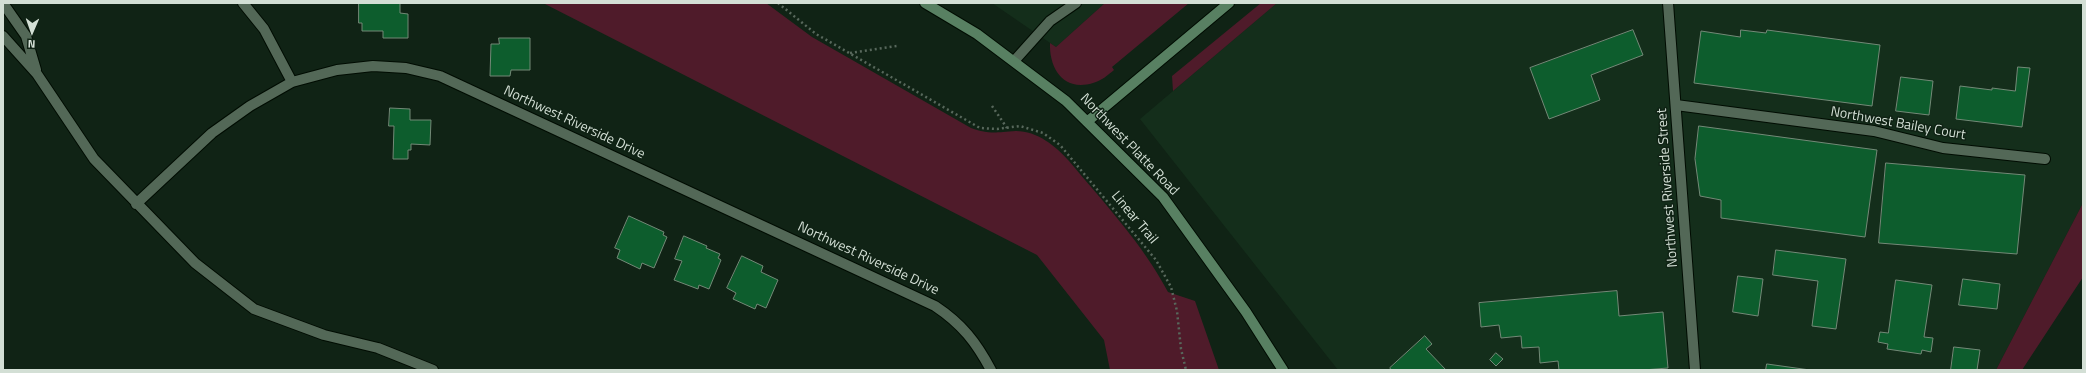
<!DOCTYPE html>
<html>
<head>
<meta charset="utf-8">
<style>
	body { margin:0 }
	#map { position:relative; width:2086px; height:373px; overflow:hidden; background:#102315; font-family:"Titillium Web",sans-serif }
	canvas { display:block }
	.frame { position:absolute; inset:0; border:4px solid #d3dfd5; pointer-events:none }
	.north { position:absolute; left:12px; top:12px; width:40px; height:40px; -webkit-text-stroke:3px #102315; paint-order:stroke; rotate:182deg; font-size:11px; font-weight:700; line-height:16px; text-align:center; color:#d3dfd5 }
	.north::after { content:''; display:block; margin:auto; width:14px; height:18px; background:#d3dfd5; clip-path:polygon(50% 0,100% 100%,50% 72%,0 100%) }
</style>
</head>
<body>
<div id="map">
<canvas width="2086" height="373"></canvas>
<div class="frame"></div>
<div class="north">N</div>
</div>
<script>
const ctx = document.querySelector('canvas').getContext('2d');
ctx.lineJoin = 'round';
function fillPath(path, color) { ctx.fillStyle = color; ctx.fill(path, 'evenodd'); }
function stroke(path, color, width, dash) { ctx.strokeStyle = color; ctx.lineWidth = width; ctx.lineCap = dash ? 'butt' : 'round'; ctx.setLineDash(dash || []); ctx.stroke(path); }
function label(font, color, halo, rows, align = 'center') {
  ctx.font = font + ' "Titillium Web",sans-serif'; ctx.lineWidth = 3; ctx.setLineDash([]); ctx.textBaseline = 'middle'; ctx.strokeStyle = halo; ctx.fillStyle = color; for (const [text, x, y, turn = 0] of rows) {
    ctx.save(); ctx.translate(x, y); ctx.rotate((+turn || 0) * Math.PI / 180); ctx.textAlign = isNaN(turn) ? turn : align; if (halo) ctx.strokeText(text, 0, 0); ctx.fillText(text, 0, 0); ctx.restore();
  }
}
fillPath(new Path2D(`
	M 992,3 L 1105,3 L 1056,47 Z
	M 1277,3 L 2083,3 L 2083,203 L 1996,370 L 1338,370 L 1140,119 Z`), '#142e1b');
fillPath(new Path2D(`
	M 543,3 L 766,3 L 812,37 L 971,128 C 991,135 996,132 1016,131 C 1037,131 1056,146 1069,161 C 1104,203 1142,243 1168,292 L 1195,301 L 1219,370 L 1110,370 L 1104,340 L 1037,255 Z
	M 1105,3 L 1189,3 L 1112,67 L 1114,70 C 1108,75 1101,81 1093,83 C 1064,92 1049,69 1050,43 L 1056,47 Z
	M 1261,3 L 1277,3 L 1173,91 L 1172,76 Z
	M 2083,203 L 2083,277 L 2022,370 L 1996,370 Z`), '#4f1b2a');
const building = new Path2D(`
	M 359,3 L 400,3 L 400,13 L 408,14 L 408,38 L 383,38 L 383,31 L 362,31 L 362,23 L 359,23 Z
	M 1633,30 L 1643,55 L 1591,75 L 1600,100 L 1549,119 L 1530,68 Z
	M 1741,30 L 1766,33 L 1767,30 L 1880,45 L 1872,106 L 1694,83 L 1701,31 L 1740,37 Z
	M 499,38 L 530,38 L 530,70 L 511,70 L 510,76 L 490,76 L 491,44 L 499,44 Z
	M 2018,67 L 2030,68 L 2022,127 L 1956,119 L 1960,86 L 1992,90 L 1992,88 L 2015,91 Z
	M 1901,77 L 1933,81 L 1929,115 L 1896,111 Z
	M 390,108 L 410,109 L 410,120 L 431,120 L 430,145 L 411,144 L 411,150 L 408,150 L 408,159 L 393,159 L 394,126 L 389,126 Z
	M 1699,126 L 1877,150 L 1865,237 L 1721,218 L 1721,200 L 1700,196 L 1695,159 Z
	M 1886,163 L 2025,175 L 2017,254 L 1879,243 Z
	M 629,216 L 664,232 L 663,235 L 667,237 L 654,268 L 642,263 L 640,269 L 617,258 L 620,250 L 615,248 Z
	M 684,236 L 707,246 L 706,248 L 720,254 L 718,258 L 721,260 L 709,289 L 699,285 L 698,289 L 674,280 L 682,261 L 675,259 Z
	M 1776,250 L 1846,259 L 1836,329 L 1812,326 L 1818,281 L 1773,275 Z
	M 742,256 L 763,266 L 761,272 L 778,280 L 766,308 L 757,304 L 755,309 L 733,299 L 736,293 L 727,288 Z
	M 1738,276 L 1763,279 L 1758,316 L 1733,312 Z
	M 1963,279 L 2000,284 L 1997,309 L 1959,305 Z
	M 1896,280 L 1932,285 L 1924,337 L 1933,338 L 1931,352 L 1922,350 L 1921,354 L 1887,349 L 1888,344 L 1878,342 L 1880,332 L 1888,333 Z
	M 1617,291 L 1619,316 L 1663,312 L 1668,368 L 1643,370 L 1559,370 L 1558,361 L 1540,363 L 1539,347 L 1522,348 L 1521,336 L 1501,338 L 1499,325 L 1481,327 L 1479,303 Z
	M 1425,336 L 1432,344 L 1426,349 L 1446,370 L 1391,370 L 1390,368 Z
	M 1954,347 L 1980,350 L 1977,370 L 1951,370 Z
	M 1496,353 L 1503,359 L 1496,366 L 1490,360 Z
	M 1767,364 L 1810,370 L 1766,370 Z`);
fillPath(building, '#0d5d2d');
stroke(building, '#738977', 1);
const street = new Path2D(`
	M 3,3 L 26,36 L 36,70
	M 243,3 L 264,29 L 292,82
	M 1668,3 L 1695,370
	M 3,36 L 37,74 L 94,159 L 195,263 L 254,309 L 324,335 L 378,348 L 433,370
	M 1015,60 L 1050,21 L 1076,3
	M 1676,105 L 1874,131 L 1943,148 L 2045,159
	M 136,204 L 212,133 L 250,106 L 292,82 L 337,70 L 373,66 L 406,68 L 440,76 L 935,306 C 962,324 976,342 991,370`);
const secondary = new Path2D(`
	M 925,3 L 977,34 L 1066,101 L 1163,197 L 1246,312 L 1283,370
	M 1088,121 L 1229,3`);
stroke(street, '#000c02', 12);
stroke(secondary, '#000c02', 12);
stroke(new Path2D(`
	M 778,3 L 816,34 L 980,128 L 997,129 L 1020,126 L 1043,133 L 1060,145 L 1156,260 L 1171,287 L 1177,311 L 1181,349 L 1186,370
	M 850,53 L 897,46
	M 992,106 L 1007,128`), '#58685c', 2.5, [2, 3]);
stroke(street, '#536857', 10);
stroke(secondary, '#588062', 10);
label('14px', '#d3dfd5', '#102315', [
	["Northwest Riverside Drive",574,123,25],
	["Northwest Bailey Court",1898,124,10],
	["Northwest Platte Road",1129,145,46],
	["Northwest Riverside Street",1668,188,-94],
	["Linear Trail",1134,218,50],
	["Northwest Riverside Drive",868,259,25]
]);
</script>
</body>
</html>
